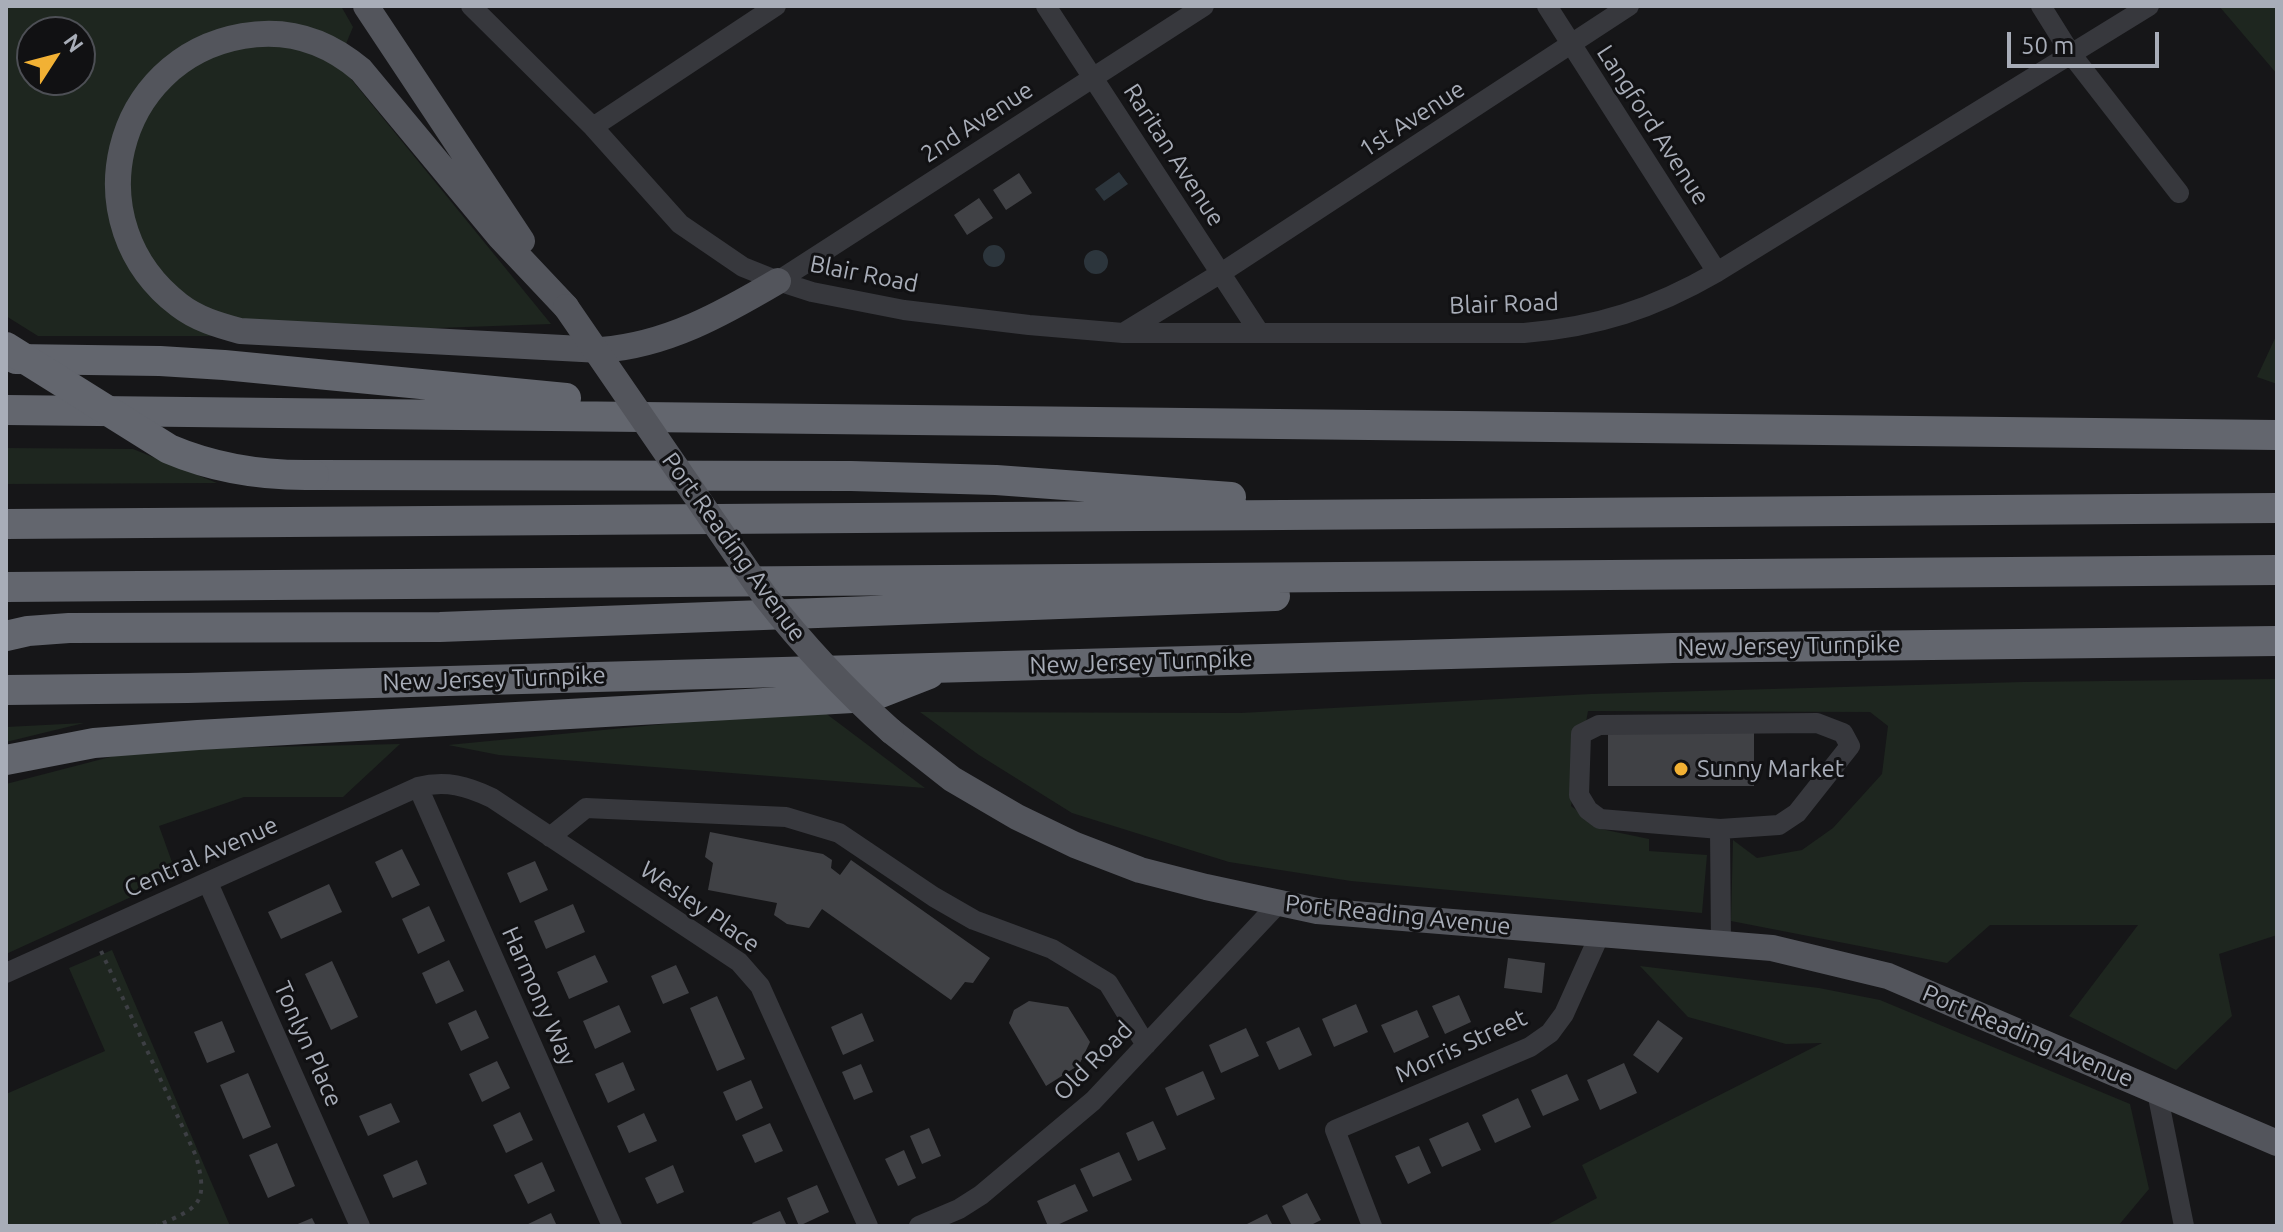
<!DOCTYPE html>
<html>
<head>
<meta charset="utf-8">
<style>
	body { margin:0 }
	#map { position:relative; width:2283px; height:1232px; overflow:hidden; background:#161618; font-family:Ubuntu,sans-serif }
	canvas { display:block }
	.frame { position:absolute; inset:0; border:8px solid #a8adb8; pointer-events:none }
	.north { position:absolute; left:16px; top:16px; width:80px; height:80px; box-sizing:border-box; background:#111113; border:2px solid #4d4f55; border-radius:50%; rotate:54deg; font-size:22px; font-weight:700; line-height:32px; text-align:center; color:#a8adb8 }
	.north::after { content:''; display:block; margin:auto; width:28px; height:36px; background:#f2b134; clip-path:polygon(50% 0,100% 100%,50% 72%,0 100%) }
	.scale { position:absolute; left:2007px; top:32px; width:152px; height:36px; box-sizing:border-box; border:4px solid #a8adb8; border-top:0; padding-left:10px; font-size:24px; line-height:28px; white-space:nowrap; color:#a8adb8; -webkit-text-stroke:6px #111113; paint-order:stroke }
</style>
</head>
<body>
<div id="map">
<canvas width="2283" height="1232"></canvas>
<div class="frame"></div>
<div class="north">N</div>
<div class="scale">50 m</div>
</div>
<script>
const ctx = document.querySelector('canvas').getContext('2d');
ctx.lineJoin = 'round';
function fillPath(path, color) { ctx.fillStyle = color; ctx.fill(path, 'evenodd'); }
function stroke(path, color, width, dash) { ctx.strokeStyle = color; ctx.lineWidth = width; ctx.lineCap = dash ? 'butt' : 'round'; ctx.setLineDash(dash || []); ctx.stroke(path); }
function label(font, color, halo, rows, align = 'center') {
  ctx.font = font + ' Ubuntu,sans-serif'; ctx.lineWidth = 6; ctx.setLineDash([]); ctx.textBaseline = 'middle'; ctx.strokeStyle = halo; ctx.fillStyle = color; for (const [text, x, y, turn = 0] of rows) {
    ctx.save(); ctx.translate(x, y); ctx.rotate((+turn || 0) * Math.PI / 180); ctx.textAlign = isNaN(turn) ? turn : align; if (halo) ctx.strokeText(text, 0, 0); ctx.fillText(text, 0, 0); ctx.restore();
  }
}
fillPath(new Path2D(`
	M 6,6 L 341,6 L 353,27 L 338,63 L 551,324 L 209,336 L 38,336 L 6,316 ZM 32,32 L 80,32 L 80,80 L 32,80 Z
	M 2219,6 L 2277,6 L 2277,74 Z
	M 2277,334 L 2277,384 L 2257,377 Z
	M 6,448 L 133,449 L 217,483 L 6,484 Z
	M 2277,679 L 2277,935 L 2219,954 L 2232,1016 L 2176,1070 L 2069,1016 L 2138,925 L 1990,925 L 1947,963 L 1731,921 L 1733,840 L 1757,858 L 1802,850 L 1833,828 L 1882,774 L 1888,726 L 1870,712 L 1588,711 L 1571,806 L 1601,829 L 1649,839 L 1649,851 L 1707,855 L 1702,913 L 1351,881 L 1229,862 L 1072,813 L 979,755 L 920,712 L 1241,713 L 1591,694 L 2023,682 Z
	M 820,709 L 925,788 L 499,755 L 448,745 Z
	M 84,723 L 6,742 L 6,727 Z
	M 400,744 L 343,797 L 244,797 L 159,826 L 177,876 L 6,954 L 6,784 L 137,750 Z
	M 112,950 L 230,1226 L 6,1226 L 6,1094 L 105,1051 L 69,968 Z
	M 1640,966 L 1819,988 L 1880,1000 L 2130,1104 L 2149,1189 L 2118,1226 L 1545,1226 L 1597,1198 L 1582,1165 L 1822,1043 L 1786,1044 L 1688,1017 Z`), '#1e261f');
fillPath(new Path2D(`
	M 1119,172 L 1128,184 L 1104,201 L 1095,189 Z
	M983 256a11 11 0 1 1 22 0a11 11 0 1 1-22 0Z
	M1084 262a12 12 0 1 1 24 0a12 12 0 1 1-24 0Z`), '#2c353c');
fillPath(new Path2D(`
	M 1019,173 L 1032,193 L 1006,210 L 993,190 Z
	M 979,198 L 993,218 L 967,235 L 954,215 Z
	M 1608,729 L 1754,729 L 1754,786 L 1608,786 Z
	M 710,832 L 823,854 L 832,860 L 831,868 L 840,875 L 851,860 L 990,958 L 973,983 L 965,982 L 951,1000 L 822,909 L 809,928 L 787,924 L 774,915 L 777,903 L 708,890 L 713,863 L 705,857 Z
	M 402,849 L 420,885 L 392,898 L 375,862 Z
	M 535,861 L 548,890 L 520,903 L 507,873 Z
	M 329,884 L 342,912 L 281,939 L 268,912 Z
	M 573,904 L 585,932 L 546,949 L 534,921 Z
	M 429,906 L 445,941 L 418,954 L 402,919 Z
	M 595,955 L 608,982 L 569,999 L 557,972 Z
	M 1508,958 L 1545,963 L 1542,993 L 1504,988 Z
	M 449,960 L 464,991 L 436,1004 L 422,973 Z
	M 332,961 L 358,1017 L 331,1030 L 305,974 Z
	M 676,965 L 689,993 L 663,1004 L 651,976 Z
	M 1459,995 L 1471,1022 L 1445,1034 L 1432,1006 Z
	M 717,996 L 745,1059 L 717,1071 L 690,1008 Z
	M 1029,1001 L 1068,1007 L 1090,1042 L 1079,1065 L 1046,1086 L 1009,1023 L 1014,1010 Z
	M 1356,1004 L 1368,1032 L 1334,1047 L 1322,1019 Z
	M 619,1005 L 631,1032 L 595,1049 L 583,1021 Z
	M 476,1010 L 489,1038 L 461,1051 L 448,1023 Z
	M 1417,1010 L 1429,1037 L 1394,1053 L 1381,1025 Z
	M 862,1013 L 874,1041 L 843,1055 L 831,1027 Z
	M 1658,1020 L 1683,1038 L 1658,1073 L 1633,1055 Z
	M 222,1021 L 235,1052 L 207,1063 L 194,1032 Z
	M 1299,1027 L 1312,1055 L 1279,1070 L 1266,1042 Z
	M 1246,1028 L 1259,1056 L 1221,1073 L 1209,1045 Z
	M 497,1061 L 510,1088 L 482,1102 L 469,1074 Z
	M 623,1062 L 635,1090 L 608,1103 L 595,1074 Z
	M 1624,1063 L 1637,1093 L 1600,1110 L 1587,1080 Z
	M 861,1064 L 873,1092 L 854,1100 L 842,1072 Z
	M 1203,1071 L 1215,1099 L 1177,1116 L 1165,1088 Z
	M 248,1073 L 271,1127 L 243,1139 L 220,1085 Z
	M 1567,1074 L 1579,1100 L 1543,1116 L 1531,1090 Z
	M 751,1080 L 763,1108 L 736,1121 L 723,1092 Z
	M 1518,1098 L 1531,1127 L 1495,1143 L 1482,1115 Z
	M 391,1103 L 400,1122 L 368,1136 L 359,1116 Z
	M 520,1112 L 533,1140 L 506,1153 L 493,1125 Z
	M 644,1113 L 657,1141 L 629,1153 L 617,1126 Z
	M 1153,1121 L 1166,1149 L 1138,1161 L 1126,1133 Z
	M 1468,1122 L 1481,1150 L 1442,1167 L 1429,1139 Z
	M 770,1123 L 783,1151 L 755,1163 L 742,1135 Z
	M 929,1128 L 941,1156 L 922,1164 L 910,1136 Z
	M 277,1143 L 295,1186 L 268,1198 L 249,1155 Z
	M 1419,1146 L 1431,1173 L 1408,1184 L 1395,1156 Z
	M 904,1150 L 916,1178 L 898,1186 L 885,1159 Z
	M 1119,1152 L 1132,1180 L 1093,1197 L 1080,1169 Z
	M 417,1160 L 427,1184 L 393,1198 L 383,1175 Z
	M 542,1162 L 555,1191 L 528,1204 L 514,1175 Z
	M 673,1165 L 684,1192 L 657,1204 L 645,1178 Z
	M 1075,1184 L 1088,1211 L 1055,1226 L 1048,1226 L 1037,1201 Z
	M 817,1185 L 829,1212 L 799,1226 L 787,1198 Z
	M 1307,1193 L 1321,1220 L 1309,1226 L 1292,1226 L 1282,1206 Z
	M 780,1211 L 787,1226 L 754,1226 L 752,1223 Z
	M 551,1213 L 557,1226 L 524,1226 Z
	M 1267,1214 L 1273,1226 L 1243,1226 Z
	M 312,1218 L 316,1226 L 293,1226 Z`), '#404145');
stroke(new Path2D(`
	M 101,951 L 196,1156 C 209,1204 199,1208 156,1226`), '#3d3f44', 4, [4, 6]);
stroke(new Path2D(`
	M 471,6 L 593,127 L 680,224 L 743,267 L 778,281 L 812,292 L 904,310 L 1029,325 L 1123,333 L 1524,333 C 1597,327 1653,309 1717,272 L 2149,6
	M 1046,6 L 1259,332
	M 1547,6 L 1717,272
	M 2041,6 L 2071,54 L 2179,193
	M 593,127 L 776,6
	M 778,281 L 1204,6
	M 1123,333 L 1221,273 L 1629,6
	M 1817,723 L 1843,733 L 1850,746 L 1797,813 L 1779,825 L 1720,829 L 1600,819 L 1588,810 L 1579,795 L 1581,734 L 1599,725 Z
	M 418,787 L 612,1226
	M 1720,829 L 1721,944
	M 550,837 L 586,808 L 786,817 L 839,833 L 934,897 L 974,920 L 1052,949 L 1108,983 L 1146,1045
	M 208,883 L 360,1226
	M 6,973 L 418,787 C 446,780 467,786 492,798 L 739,962 L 760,986 L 868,1226
	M 2157,1092 L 2184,1226
	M 919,1226 L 959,1209 L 981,1195 L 1093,1101 L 1279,903
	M 1372,1226 L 1335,1130 L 1530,1047 L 1550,1033 L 1564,1014 L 1600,934`), '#37383d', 20);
stroke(new Path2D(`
	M 366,6 L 522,241
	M 566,307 L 499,236 L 361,70 C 327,41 288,28 243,36 C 112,59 73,224 179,305 C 197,319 218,325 240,331 L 601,350 C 667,345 722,314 778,281
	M 891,731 L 952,779 L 1017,817 L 1075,845 L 1140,870 L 1206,887 L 1317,911 L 1772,948 L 1888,976 L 2277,1143`), '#53555c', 26);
stroke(new Path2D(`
	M 16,359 L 160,361 L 224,365 L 566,398
	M 6,410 L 2277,435
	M 314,475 L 851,476 L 996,480 L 1231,497
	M 6,524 L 2277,508
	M 6,587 L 2277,570
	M 6,636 L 28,631 L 69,628 L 440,627 L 1275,596
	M 6,690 L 188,688 L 1673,648 L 2277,641
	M 6,760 L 94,743 L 198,735 L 870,697 L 929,674`), '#63666e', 30);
stroke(new Path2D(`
	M 566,307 L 764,595 C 803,645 844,689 891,731`), '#53555c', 26);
stroke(new Path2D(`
	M 6,347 L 169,449 C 216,469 263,476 314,475`), '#63666e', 30);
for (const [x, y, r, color] of [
	[1681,769,8,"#f2b134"]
]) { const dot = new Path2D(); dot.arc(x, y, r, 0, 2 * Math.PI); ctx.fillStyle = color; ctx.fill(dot); stroke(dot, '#111113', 3); }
label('24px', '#a8adb8', '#111113', [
	["1st Avenue",1412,119,-33],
	["2nd Avenue",977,122,-33],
	["Langford Avenue",1653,125,57],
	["Raritan Avenue",1174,155,57],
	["Blair Road",864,274,11],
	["Blair Road",1504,304,-2],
	["Port Reading Avenue",734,547,54],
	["New Jersey Turnpike",1789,646,-1],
	["New Jersey Turnpike",1141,662,-2],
	["New Jersey Turnpike",494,679,-2],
	["Central Avenue",201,857,-24],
	["Wesley Place",700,907,35],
	["Port Reading Avenue",1398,915,6],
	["Harmony Way",539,996,66],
	["Port Reading Avenue",2028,1036,23],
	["Tonlyn Place",308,1044,66],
	["Morris Street",1461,1046,-25],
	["Old Road",1093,1061,-45]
]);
label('24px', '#a8adb8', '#111113', [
	["Sunny Market",1697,769]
], 'left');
</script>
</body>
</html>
